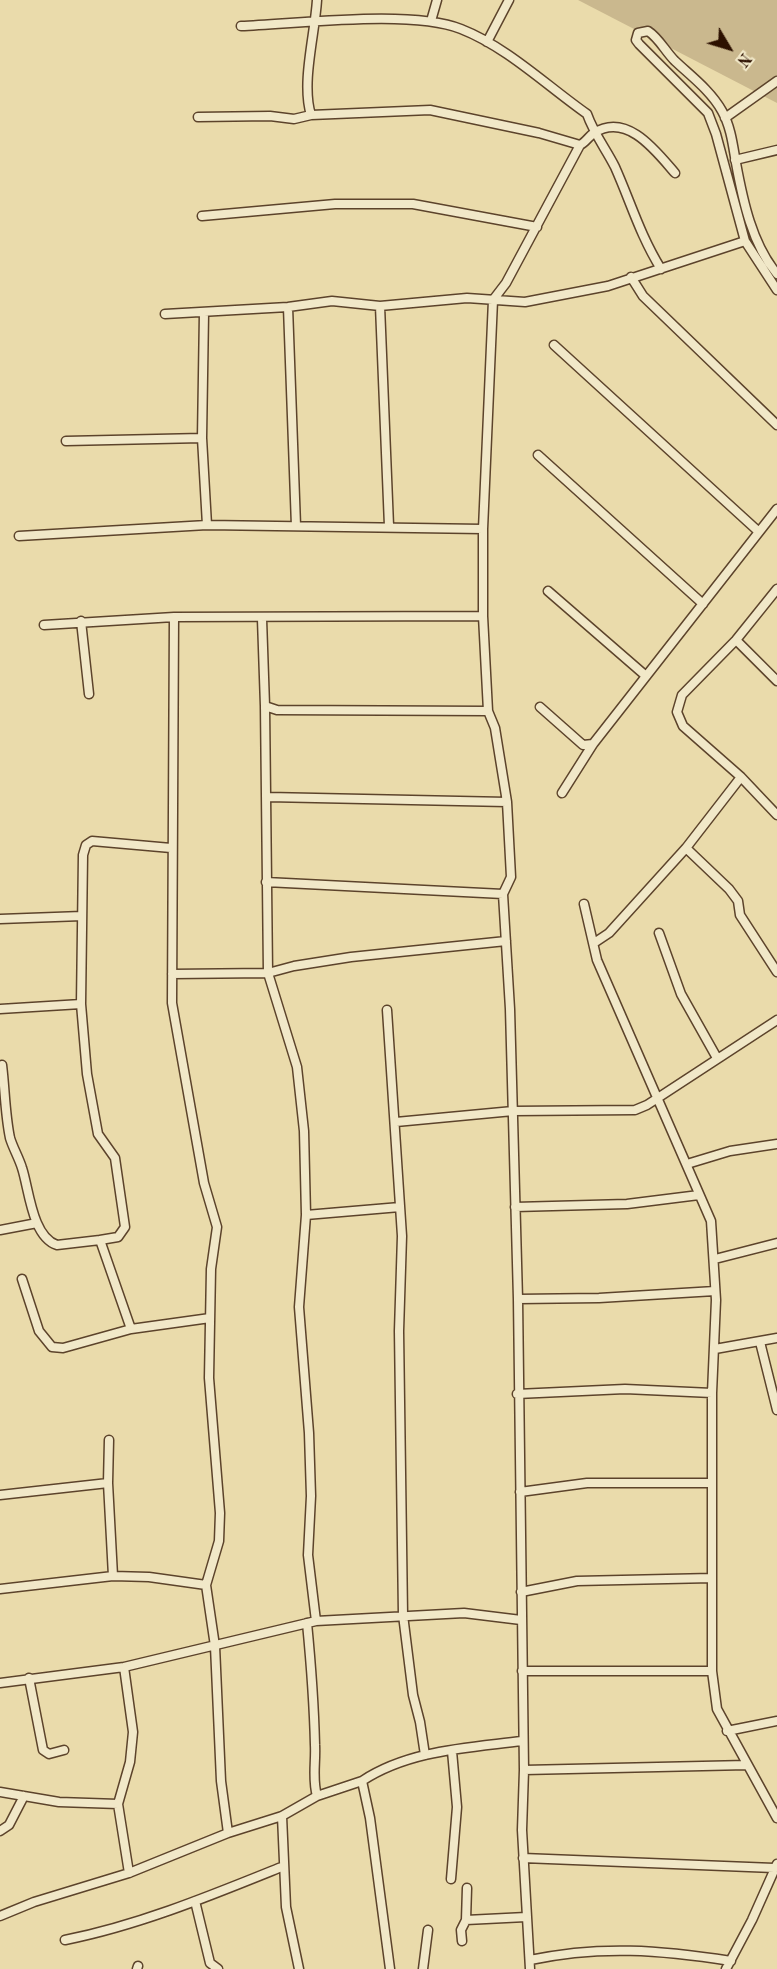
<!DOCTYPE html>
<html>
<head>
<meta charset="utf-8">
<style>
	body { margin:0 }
	#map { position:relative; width:777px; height:1969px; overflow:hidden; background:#eadbab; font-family:"Old Standard TT",serif }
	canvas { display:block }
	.north { position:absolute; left:699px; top:18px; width:60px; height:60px; -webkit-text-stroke:4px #f1e8c8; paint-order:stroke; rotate:128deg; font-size:16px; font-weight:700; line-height:24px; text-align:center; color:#2c1000 }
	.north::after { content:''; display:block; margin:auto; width:21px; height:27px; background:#2c1000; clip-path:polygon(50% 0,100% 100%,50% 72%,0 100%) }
</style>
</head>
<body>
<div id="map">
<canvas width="777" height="1969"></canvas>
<div class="north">N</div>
</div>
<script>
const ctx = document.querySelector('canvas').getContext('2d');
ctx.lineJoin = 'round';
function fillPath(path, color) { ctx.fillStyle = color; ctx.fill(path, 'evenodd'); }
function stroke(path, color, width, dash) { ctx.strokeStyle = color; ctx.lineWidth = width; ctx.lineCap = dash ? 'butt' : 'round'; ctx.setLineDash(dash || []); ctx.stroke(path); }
fillPath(new Path2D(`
	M 578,0 L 777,0 L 777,103 Z`), '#cab88e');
const minor = new Path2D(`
	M 431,21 L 437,0
	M 241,26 C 297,24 412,9 461,29 C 507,47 547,86 587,114 C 594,134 606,149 615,167 C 631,203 640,235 661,269
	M 487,42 L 509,0
	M 311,115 C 301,83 315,34 317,0
	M 198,117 L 270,116 L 294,119 L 311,115 L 430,110 L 539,133 L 580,145 C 586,142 589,136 594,133 C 627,112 656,151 675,173
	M 725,118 L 777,81
	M 735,160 L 777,150
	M 202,216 L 335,204 L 413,204 L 537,227
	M 777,274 C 752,244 743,201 736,163 C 733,146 731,127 722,111 C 711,91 691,76 675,61 C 665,51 659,38 648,31 L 638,33 L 636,40 L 639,44 L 708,113 L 716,134 L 745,241 L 777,290
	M 631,277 L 643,296 L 777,425
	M 380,306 L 389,526
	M 288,307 L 296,526
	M 204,313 L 202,438 L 207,525
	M 165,314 L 288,307 L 332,301 L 380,306 L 467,298 L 525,302 L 608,286 L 745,241
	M 554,345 L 759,532
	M 66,441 L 202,438
	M 538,455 L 703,604
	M 19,536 L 207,525 L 483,529
	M 777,589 L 736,640 L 682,695 L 677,712 L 683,726 L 741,777 L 777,815
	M 548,591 L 646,676
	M 262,619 L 265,706 L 277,710 L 488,711
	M 81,621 L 89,694
	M 44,625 L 174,617 L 483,616
	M 736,640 L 777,681
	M 265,706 L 268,973 L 297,1067 L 304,1131 L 306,1215
	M 540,707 L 583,745 L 593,744
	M 562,793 L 593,744 L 777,509
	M 268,797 L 507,802
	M 686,848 L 729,889 L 738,901 L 740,915 L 777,972
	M 266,882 L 503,894
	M 584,904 L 597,960 L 711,1221 L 716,1300 L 712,1393 L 712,1671 L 717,1709 L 777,1818
	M 0,919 L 82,916
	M 659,933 L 681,994 L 717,1058
	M 594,943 L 609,933 L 686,848 L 741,777
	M 172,974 L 268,973 L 294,966 L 351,957 L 506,941
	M 0,1009 L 81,1004
	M 387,1010 L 402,1236 L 399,1331 L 403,1615 L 413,1695 L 420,1722 L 425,1755
	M 2,1065 C 5,1089 5,1114 10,1138 C 13,1148 19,1158 22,1168 C 29,1189 32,1237 57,1245 L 100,1240
	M 396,1122 L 513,1111 L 635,1110 L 647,1105 L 777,1020
	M 687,1164 L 730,1151 L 777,1144
	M 515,1207 L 627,1204 L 699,1195
	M 0,1230 L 37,1223
	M 715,1259 L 777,1243
	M 22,1279 L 39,1331 L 52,1347 L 63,1348 L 131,1329 L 210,1318
	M 518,1299 L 599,1298 L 715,1291
	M 131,1329 L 100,1240 L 118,1237 L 125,1227 L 115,1158 L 98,1134 L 87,1074 L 81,1004 L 83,855 L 86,845 L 92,841 L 171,848
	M 760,1342 L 777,1410
	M 715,1349 L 777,1338
	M 517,1394 L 625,1389 L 712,1393
	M 109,1440 L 108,1483 L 113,1576
	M 520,1492 L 587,1483 L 712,1483
	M 0,1495 L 108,1483
	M 0,1589 L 113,1576 L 149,1577 L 206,1585
	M 521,1592 L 577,1581 L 712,1578
	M 316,1621 L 308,1555 L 311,1496 L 309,1433 L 299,1307 L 306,1215 L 400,1207
	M 124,1667 L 133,1732 L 130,1762 L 118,1804 L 129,1873
	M 522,1671 L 712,1671
	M 29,1678 L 43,1750 L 49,1754 L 64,1750
	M 0,1683 L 124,1667 L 316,1621 L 464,1613 L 521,1620
	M 727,1731 L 777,1721
	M 524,1770 L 747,1765
	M 362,1781 C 409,1750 468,1748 522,1741
	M 0,1792 L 59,1802 L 118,1804
	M 317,1796 L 362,1781 L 370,1818 L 390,1969
	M 282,1816 L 286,1907 L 299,1969
	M 0,1831 L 9,1825 L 24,1796
	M 228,1833 L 282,1816 L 317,1796 C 312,1779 316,1762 315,1745 C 314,1704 311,1664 307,1623
	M 523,1858 L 774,1868
	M 451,1879 L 457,1807 L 452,1751
	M 195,1901 L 210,1963 L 218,1969
	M 0,1916 L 34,1902 L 129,1873 L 228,1833 L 221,1781 L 215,1646 L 206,1585 L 219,1541 L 220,1513 L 209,1378 L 211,1269 L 217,1227 L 204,1183 L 172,1003 L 174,617
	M 466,1920 L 467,1888
	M 65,1940 C 140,1925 212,1895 284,1866
	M 462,1941 L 461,1930 L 466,1920 L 526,1917
	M 530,1960 C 600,1945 661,1950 731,1961
	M 137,1969 L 138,1966
	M 423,1969 L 428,1930
	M 530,1969 L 522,1830 L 524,1770 L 518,1299 L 510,1009 L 503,894 L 511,877 L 507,802 L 495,728 L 488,711 L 483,616 L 483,529 L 493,300 L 506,283 L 580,145
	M 726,1969 L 752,1920 L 777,1864`);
stroke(minor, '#5c432b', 11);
stroke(minor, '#f1e8c8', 8);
</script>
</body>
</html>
